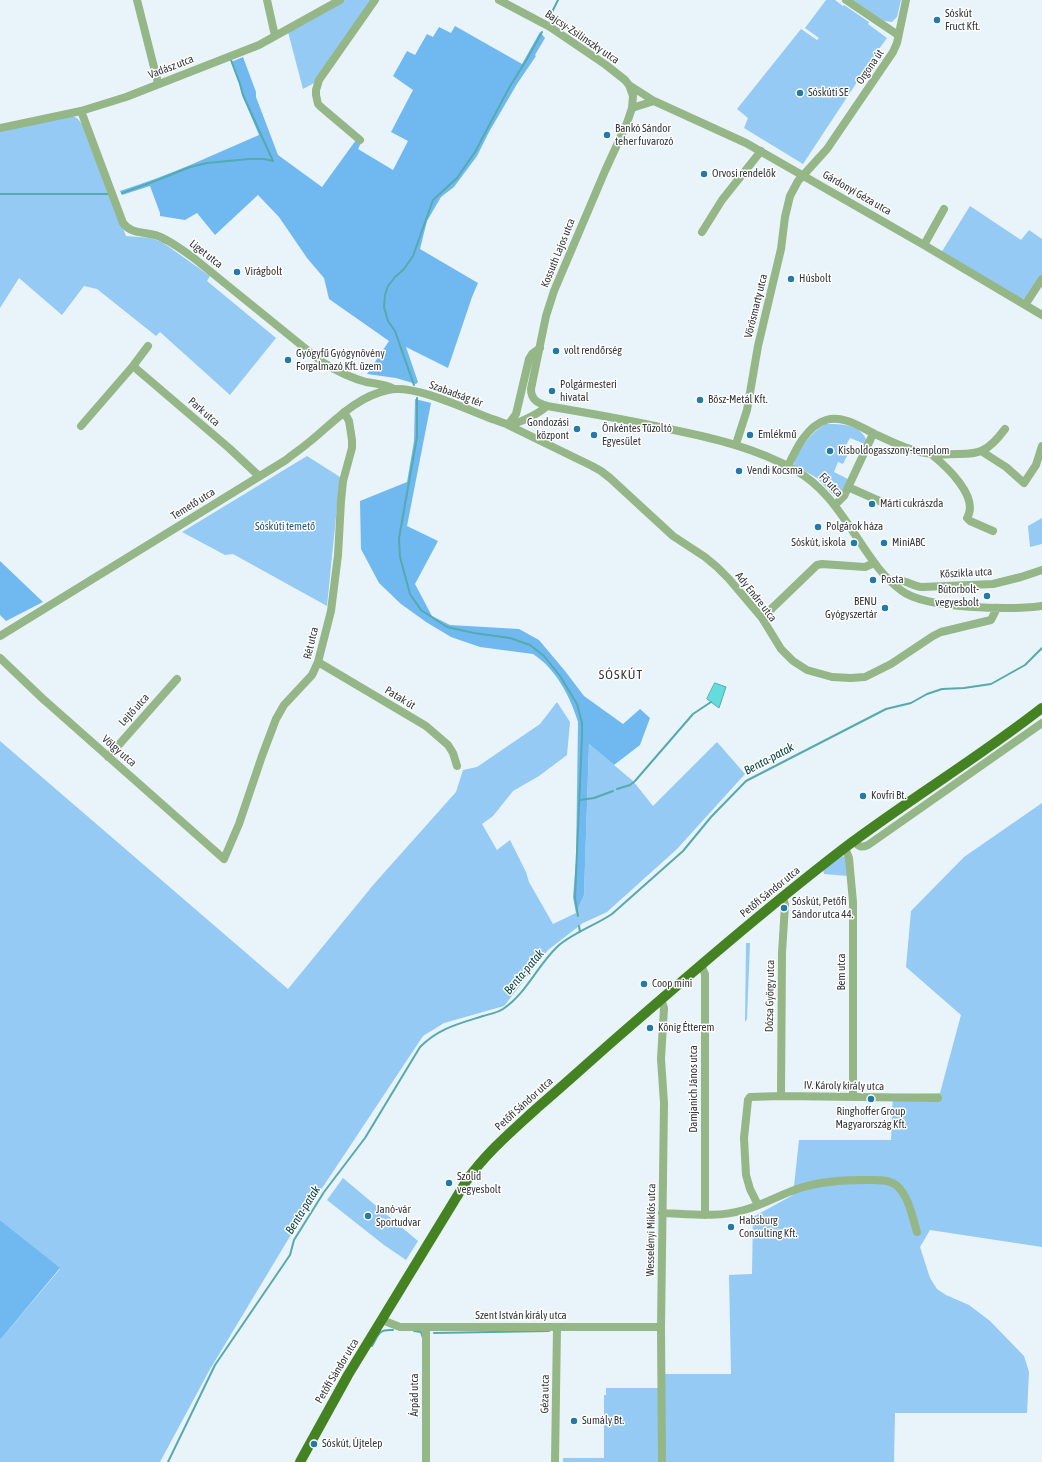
<!DOCTYPE html>
<html>
<head>
<meta charset="utf-8">
<style>
	body { margin:0 }
	canvas { display:block; background:#e9f3fa }
</style>
</head>
<body>
<canvas width="1042" height="1462"></canvas>
<script>
const ctx = document.querySelector('canvas').getContext('2d');
ctx.lineJoin = 'round';
function fillPath(path, color) { ctx.fillStyle = color; ctx.fill(path, 'evenodd'); }
function stroke(path, color, width, dash) { ctx.strokeStyle = color; ctx.lineWidth = width; ctx.lineCap = dash ? 'butt' : 'round'; ctx.setLineDash(dash || []); ctx.stroke(path); }
function label(font, color, halo, rows, align = 'center') {
  ctx.font = font + ' "Asap Condensed",sans-serif'; ctx.lineWidth = 3; ctx.setLineDash([]); ctx.textBaseline = 'middle'; ctx.strokeStyle = halo; ctx.fillStyle = color; for (const [text, x, y, turn = 0] of rows) {
    ctx.save(); ctx.translate(x, y); ctx.rotate((+turn || 0) * Math.PI / 180); ctx.textAlign = isNaN(turn) ? turn : align; if (halo) ctx.strokeText(text, 0, 0); ctx.fillText(text, 0, 0); ctx.restore();
  }
}
fillPath(new Path2D(`
	M 345,0 L 373,0 L 316,82 L 303,89 L 288,32 Z
	M 826,0 L 835,0 L 843,6 L 844,5 L 869,22 L 868,24 L 887,38 L 860,75 L 861,76 L 803,164 L 744,128 L 748,118 L 737,109 L 801,29 L 817,40 L 819,38 L 805,28 Z
	M 853,0 L 901,0 L 897,17 L 892,22 L 884,21 Z
	M 72,116 L 77,118 L 82,124 L 126,236 L 151,238 L 162,242 L 210,276 L 207,281 L 276,338 L 230,395 L 160,332 L 156,336 L 97,289 L 84,286 L 62,315 L 19,278 L 0,308 L 0,131 Z
	M 970,206 L 1021,240 L 1029,230 L 1042,239 L 1042,274 L 1026,298 L 1021,300 L 941,253 Z
	M 826,424 C 841,424 859,424 866,439 L 865,444 L 850,438 L 845,447 L 850,450 L 843,464 L 838,462 L 834,472 L 848,479 L 843,490 L 834,496 L 817,478 L 794,465 C 796,452 814,429 826,424 Z
	M 307,456 L 340,477 L 327,606 L 233,554 L 225,555 L 182,532 Z
	M 1042,518 L 1042,544 L 1030,547 L 1028,526 Z
	M 557,702 L 570,722 L 567,755 L 539,776 L 513,791 L 493,816 L 482,824 L 497,850 L 510,840 L 526,872 L 529,882 L 553,924 L 576,913 L 584,895 L 589,744 L 633,781 L 653,806 L 717,742 L 745,774 L 677,849 L 607,912 L 583,923 L 548,950 L 504,1006 L 444,1023 L 423,1036 L 289,1238 L 209,1371 L 160,1462 L 0,1462 L 0,1340 L 60,1269 L 0,1220 L 0,741 L 288,989 L 374,884 L 456,792 L 463,770 L 477,767 L 540,724 Z
	M 1042,803 L 1042,1247 L 930,1230 L 920,1247 L 930,1278 L 937,1289 L 946,1295 L 969,1305 L 990,1321 L 1024,1356 L 1029,1372 L 1027,1413 L 895,1413 L 894,1462 L 563,1462 L 563,1458 L 604,1458 L 604,1395 L 606,1395 L 606,1388 L 660,1388 L 661,1374 L 731,1374 L 729,1275 L 752,1274 L 753,1217 L 793,1195 L 799,1140 L 891,1140 L 893,1094 L 940,1093 L 961,1015 L 906,967 L 911,911 L 964,857 Z
	M 842,856 L 846,858 L 848,876 L 824,874 L 823,869 Z
	M 746,943 L 750,943 L 747,1019 L 745,1022 Z
	M 343,1178 L 418,1241 L 406,1260 L 384,1245 L 327,1200 Z`), '#94caf4');
fillPath(new Path2D(`
	M 455,26 L 522,64 L 540,32 L 545,38 L 535,55 L 536,56 L 517,84 L 489,132 L 477,156 L 454,187 L 441,197 L 427,221 L 420,249 L 478,283 L 472,297 L 448,368 L 406,347 L 418,382 L 416,384 L 396,378 L 367,374 L 389,341 L 329,299 L 324,278 L 307,258 L 279,217 L 258,195 L 215,235 L 197,213 L 185,220 L 160,216 L 160,213 L 150,186 L 122,195 L 120,191 C 168,176 213,155 259,135 L 242,95 L 239,83 L 231,62 L 243,57 L 256,92 L 256,97 L 278,155 L 322,187 L 356,140 L 361,143 L 358,149 L 393,170 L 408,141 L 391,132 L 413,90 L 393,76 L 407,51 L 415,55 L 427,34 L 433,37 L 439,27 L 451,33 Z
	M 415,399 L 431,403 L 407,526 L 438,541 L 415,584 L 432,616 L 450,625 L 519,629 L 539,640 L 565,671 L 584,696 L 623,724 L 640,709 L 650,718 L 640,745 L 614,765 L 589,744 L 584,895 L 576,913 L 573,897 L 576,860 L 578,722 C 570,696 556,669 533,654 L 480,647 L 451,637 L 426,622 L 401,604 L 379,583 L 361,549 L 360,501 L 407,482 L 414,441 Z
	M 0,561 L 43,602 L 6,621 L 0,615 Z
	M 0,1220 L 60,1268 L 0,1340 Z`), '#70b9f0');
const water = new Path2D(`
	M 715,683 L 726,687 L 719,708 L 707,699 Z`);
fillPath(water, '#63dcde');
stroke(water, '#55aaad', 1);
stroke(new Path2D(`
	M 552,12 L 558,0
	M 231,60 L 240,84 L 243,95 L 273,161
	M 122,193 L 150,183 L 190,167 L 207,163 L 249,159 L 265,159 L 273,161
	M 0,194 L 108,194
	M 414,385 L 395,331 L 388,321 L 384,307 L 385,295 L 388,286 L 395,277 L 404,269 L 413,256 L 433,200 L 457,178 L 475,152 L 509,88 L 527,59 L 542,32
	M 417,398 L 417,437 L 399,538 L 400,557 L 410,594 L 421,610 L 447,627 L 474,633 L 510,638 L 530,645 L 544,656 L 560,676 L 577,704 L 582,723 L 582,737 L 575,898 L 578,916
	M 617,789 L 630,785 L 635,781 L 693,714 L 711,702
	M 580,800 L 594,798 L 613,791
	M 579,926 L 580,932
	M 414,1331 L 421,1332 L 423,1338
	M 434,1333 L 549,1331
	M 372,1346 C 379,1334 378,1329 393,1330
	M 168,1462 L 215,1365 L 290,1255 L 294,1240 L 324,1192 L 365,1138 L 420,1047 C 439,1028 458,1024 483,1016 C 489,1014 497,1013 503,1009 C 526,994 537,966 557,947 C 570,934 596,925 612,914 L 683,851 L 711,817 L 746,781 L 886,709 L 911,703 L 927,694 L 942,689 L 964,688 L 991,684 L 1025,665 L 1042,648`), '#55aaad', 2);
stroke(new Path2D(`
	M 137,0 L 158,83
	M 267,0 L 275,36
	M 499,0 L 550,27 L 606,65 L 625,80 L 629,85 L 633,96 L 632,108 L 627,123 L 605,171 L 554,291 L 546,316 L 531,389 C 531,400 538,403 547,406 C 588,413 629,420 669,429 C 713,438 756,448 795,470 C 822,485 838,509 854,533 C 868,554 882,577 902,591 C 926,609 1012,610 1042,606
	M 846,0 L 898,35
	M 629,85 L 654,101 L 746,143 L 924,245 L 1042,315
	M 632,108 L 654,101
	M 81,111 L 123,223 C 132,235 145,231 158,236 C 171,241 184,251 195,259 L 322,362 C 335,370 351,378 366,382 C 376,384 385,384 394,389
	M 0,128 L 81,111 L 126,97 L 259,45 L 340,0
	M 360,140 L 321,107 L 318,104 L 316,95 L 316,90 L 319,80 L 375,0
	M 702,232 L 722,200 L 761,151
	M 924,245 L 944,209
	M 1025,305 L 1042,279
	M 540,348 L 532,354 L 529,359 L 516,414 L 508,425 L 592,466 L 601,471 L 610,478 L 673,536 L 705,557 L 717,567 L 729,579 L 762,618 L 781,649 L 793,661 L 807,670 L 832,677 L 851,678 L 865,677 L 891,664 L 933,636 L 941,632 L 991,620 L 997,608
	M 133,366 L 148,346
	M 81,426 L 133,366 L 229,448 L 259,476
	M 736,444 L 747,410 L 758,346 L 781,249 L 785,217 L 790,196 L 798,181 L 827,149 L 893,52 L 897,43 L 906,0
	M 981,451 L 1006,467 L 1024,483 L 1036,465 L 1042,446
	M 931,454 C 946,466 980,497 967,518 L 970,521 L 993,531
	M 788,466 C 796,449 807,426 826,420 C 844,415 860,427 875,434 C 892,442 912,452 932,454 C 941,455 950,454 959,454 C 967,454 976,454 983,450 C 992,446 999,437 1005,429
	M 848,487 L 884,503
	M 835,505 L 844,496 L 873,434
	M 891,581 C 902,577 911,586 922,587 L 993,584 L 1021,577 L 1042,570
	M 762,618 L 817,565 L 822,564 L 865,567 L 874,563
	M 0,636 L 286,460 C 293,454 301,449 308,443 C 333,423 355,397 388,390 C 415,384 465,409 492,419 C 497,420 502,423 507,424 C 516,426 541,412 547,406
	M 0,658 L 42,698 L 224,859 L 239,824 L 262,756 L 276,719 L 284,705 L 312,675 L 318,662 L 331,611 L 338,555 L 341,501 L 343,481 L 352,448 L 352,440 L 349,421 L 344,412
	M 318,662 L 426,726 L 448,745 L 453,753 L 457,766
	M 108,757 L 177,679
	M 854,841 C 859,847 861,848 868,845 L 1042,723
	M 845,848 L 849,858 L 853,902 L 853,1097
	M 701,965 L 705,974 L 705,1215
	M 661,999 L 664,1008 L 661,1059 L 664,1103 L 661,1327 L 662,1462
	M 781,1096 L 782,953 L 785,905 L 783,897
	M 758,1205 L 750,1189 L 746,1175 L 744,1138 L 748,1100 L 750,1097 L 781,1096 L 938,1098
	M 662,1213 C 689,1214 718,1218 744,1210 C 763,1205 781,1194 800,1188 C 822,1181 843,1180 866,1180 C 876,1180 888,1179 896,1185 C 909,1196 912,1216 917,1232
	M 382,1320 L 400,1327 L 661,1327
	M 426,1327 L 426,1462
	M 555,1462 L 557,1327`), '#95b687', 8);
stroke(new Path2D(`
	M 300,1462 L 348,1375 L 467,1180 C 487,1152 512,1131 537,1108 C 563,1086 588,1063 613,1041 C 689,975 764,910 843,849 C 908,800 978,758 1042,708`), '#448222', 10);
for (const [x, y, r, color] of [
	[937,20,4,"#2579a9"],
	[800,93,4,"#2579a9"],
	[607,135,4,"#2579a9"],
	[704,174,4,"#2579a9"],
	[237,272,4,"#2579a9"],
	[791,279,4,"#2579a9"],
	[556,351,4,"#2579a9"],
	[288,360,4,"#2579a9"],
	[552,391,4,"#2579a9"],
	[700,400,4,"#2579a9"],
	[577,429,4,"#2579a9"],
	[594,435,4,"#2579a9"],
	[750,435,4,"#2579a9"],
	[830,451,4,"#2579a9"],
	[739,471,4,"#2579a9"],
	[872,504,4,"#2579a9"],
	[818,527,4,"#2579a9"],
	[854,543,4,"#2579a9"],
	[884,543,4,"#2579a9"],
	[873,580,4,"#2579a9"],
	[987,596,4,"#2579a9"],
	[885,608,4,"#2579a9"],
	[863,796,4,"#2579a9"],
	[784,908,4,"#2579a9"],
	[644,984,4,"#2579a9"],
	[650,1028,4,"#2579a9"],
	[871,1099,4,"#2579a9"],
	[449,1183,4,"#2579a9"],
	[368,1216,4,"#2579a9"],
	[731,1227,4,"#2579a9"],
	[574,1421,4,"#2579a9"],
	[314,1444,4,"#2579a9"]
]) { const dot = new Path2D(); dot.arc(x, y, r, 0, 2 * Math.PI); ctx.fillStyle = color; ctx.fill(dot); stroke(dot, '#fff', 1.5); }
label('11px', '#33373a', '#fff', [
	["Sóskút",945,14],
	["Fruct Kft.",945,27],
	["Sóskúti SE",808,93],
	["Bankó Sándor",615,129],
	["teher fuvarozó",615,142],
	["Orvosi rendelők",712,174],
	["Virágbolt",245,272],
	["Húsbolt",799,279],
	["volt rendőrség",564,351],
	["Gyógyfű Gyógynövény",296,354],
	["Forgalmazó Kft. üzem",296,367],
	["Polgármesteri",560,385],
	["hivatal",560,398],
	["Bösz-Metál Kft.",708,400],
	["Gondozási",569,423,"right"],
	["központ",569,436,"right"],
	["Önkéntes Tűzoltó",602,429],
	["Egyesület",602,442],
	["Emlékmű",758,435],
	["Kisboldogasszony-templom",838,451],
	["Vendi Kocsma",747,471],
	["Márti cukrászda",880,504],
	["Polgárok háza",826,527],
	["Sóskút, iskola",846,543,"right"],
	["MiniABC",892,543],
	["Posta",881,580],
	["Bútorbolt-",979,590,"right"],
	["vegyesbolt",979,603,"right"],
	["BENU",877,602,"right"],
	["Gyógyszertár",877,615,"right"],
	["Kovfri Bt.",871,796],
	["Sóskút, Petőfi",792,902],
	["Sándor utca 44.",792,915],
	["Coop mini",652,984],
	["König Étterem",658,1028],
	["Ringhoffer Group",871,1112,"center"],
	["Magyarország Kft.",871,1125,"center"],
	["Szolid",457,1177],
	["vegyesbolt",457,1190],
	["Janó-vár",376,1210],
	["Sportudvar",376,1223],
	["Habsburg",739,1221],
	["Consulting Kft.",739,1234],
	["Sumály Bt.",582,1421],
	["Sóskút, Újtelep",322,1444]
], 'left');
label('11px', '#33373a', '#fff', [
	["Bajcsy-Zsilinszky utca",582,37,34],
	["Vadász utca",171,67,-21],
	["Orgona út",870,67,-56],
	["Gárdonyi Géza utca",857,193,30],
	["Kossuth Lajos utca",558,253,-68],
	["Liget utca",206,254,38],
	["Vörösmarty utca",756,306,-76],
	["Szabadság tér",456,394,20],
	["Park utca",204,412,41],
	["Fő utca",831,485,46],
	["Temető utca",193,504,-32],
	["Kőszikla utca",966,573,-3],
	["Ady Endre utca",756,597,52],
	["Rét utca",311,643,-76],
	["Patak út",400,698,31],
	["Lejtő utca",134,710,-48],
	["Völgy utca",119,751,41],
	["Petőfi Sándor utca",770,892,-39],
	["Bem utca",842,972,-90],
	["Dózsa György utca",770,996,-89],
	["IV. Károly király utca",844,1086,1],
	["Damjanich János utca",694,1089,-90],
	["Petőfi Sándor utca",524,1104,-42],
	["Wesselényi Miklós utca",651,1230,-89],
	["Szent István király utca",521,1316],
	["Petőfi Sándor utca",337,1371,-59],
	["Géza utca",545,1394,-89],
	["Árpád utca",415,1395,-90]
]);
label('11px', '#22577c', '#fff', [
	["Sóskúti temető",285,527]
]);
label('italic 12px', '#0d4546', '#fff', [
	["Benta-patak",769,759,-28],
	["Benta-patak",524,972,-50],
	["Benta-patak",303,1210,-58]
]);
ctx.letterSpacing = '1px';
label('13px', '#33373a', '#fff', [
	["SÓSKÚT",621,675]
]);
ctx.letterSpacing = '0px';
</script>
</body>
</html>
